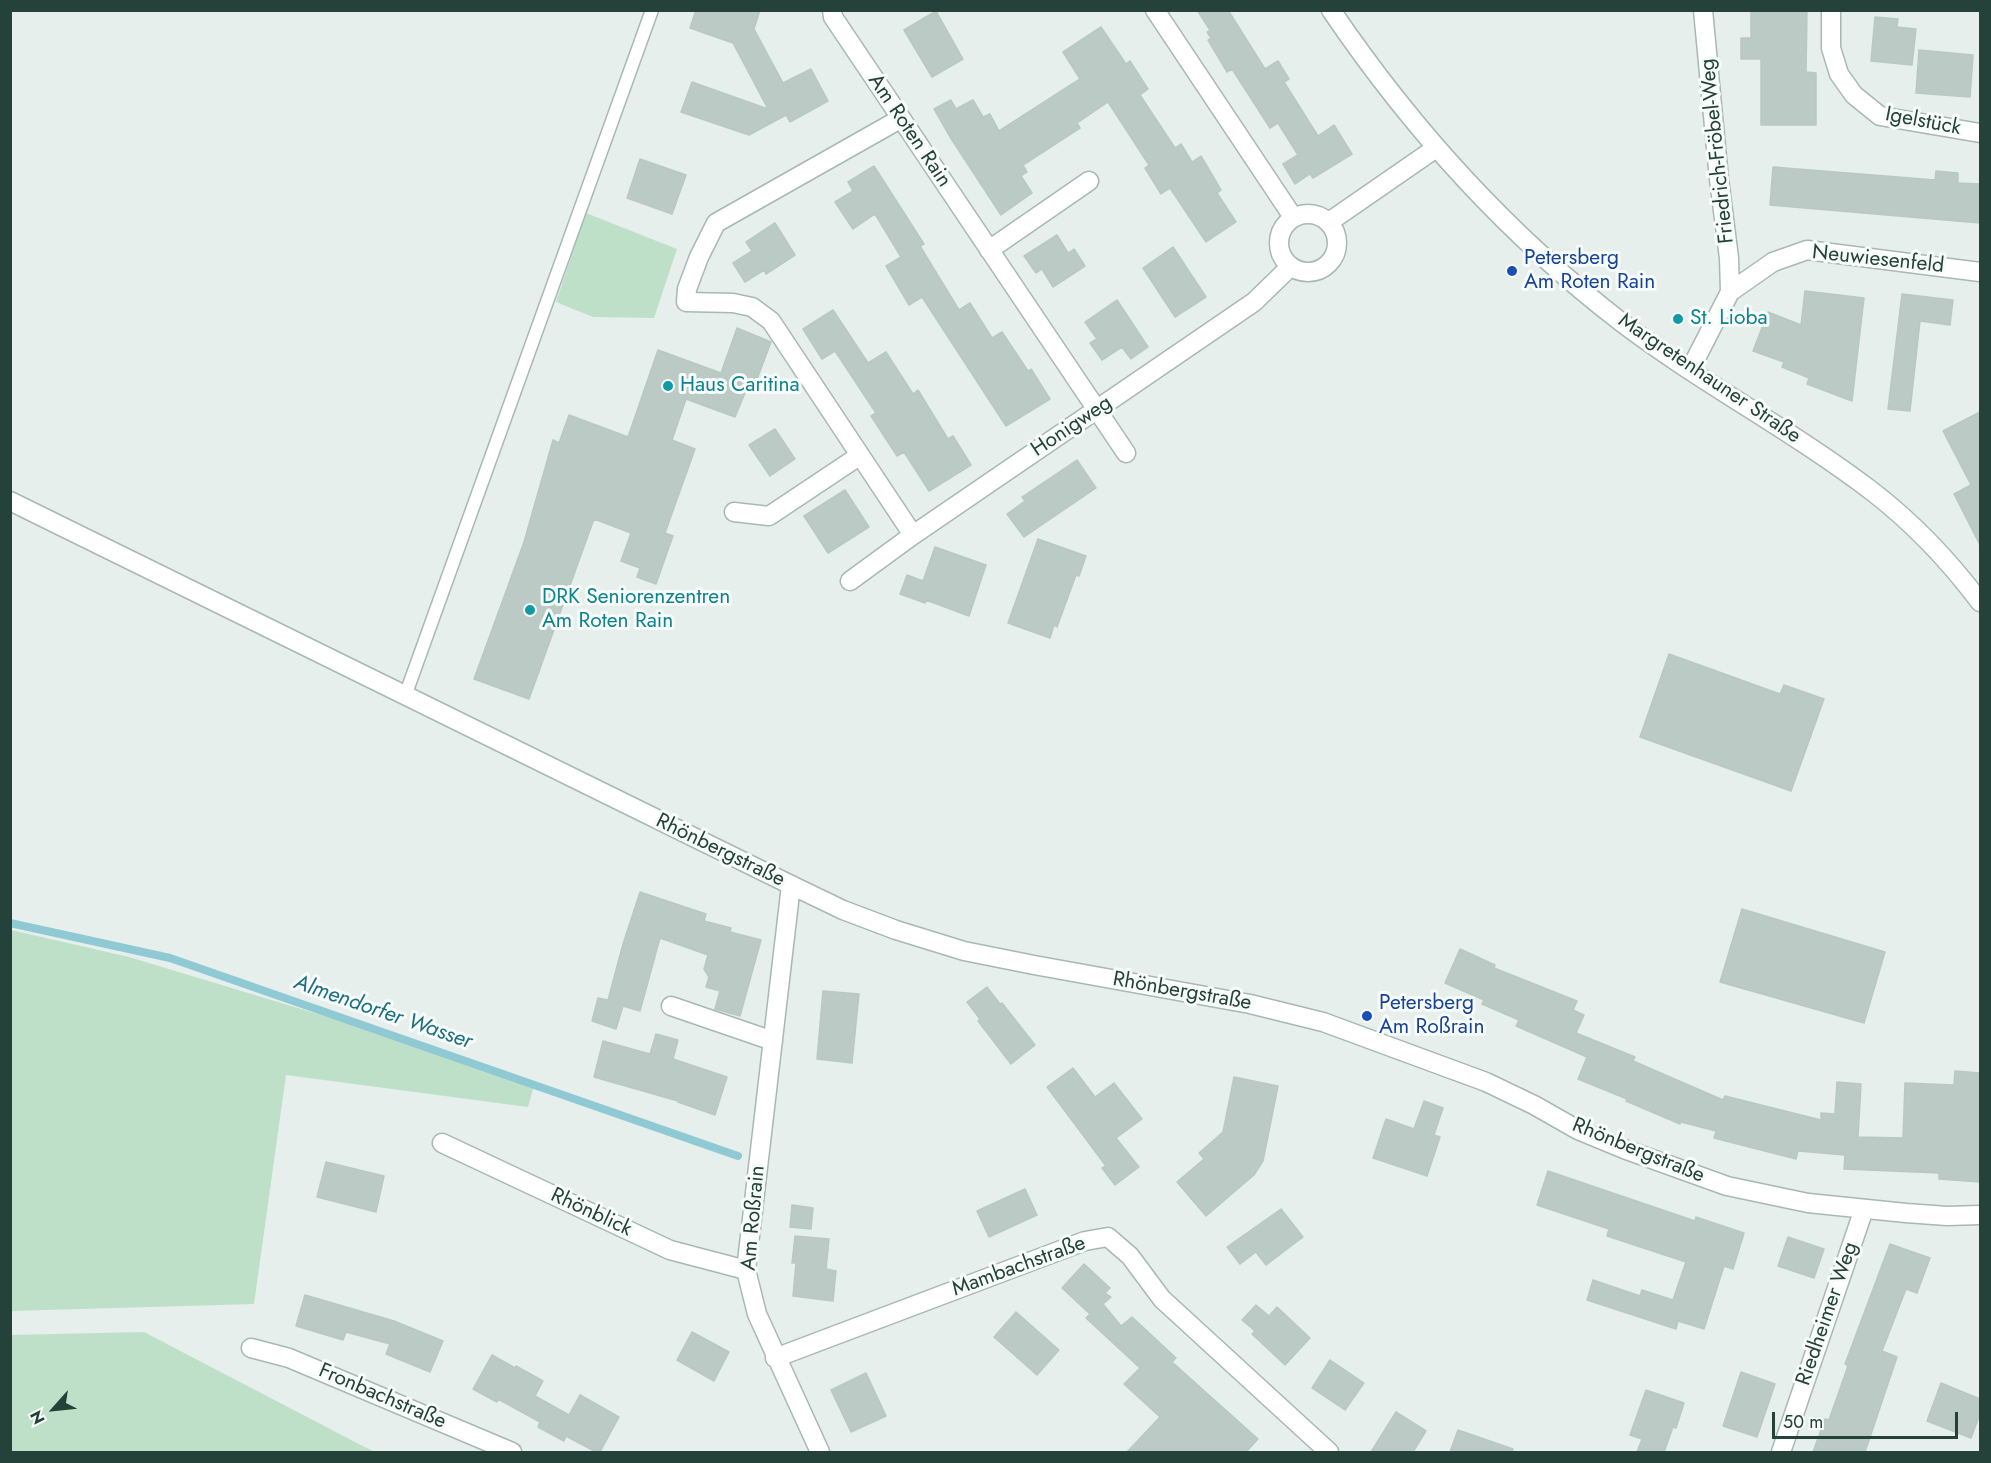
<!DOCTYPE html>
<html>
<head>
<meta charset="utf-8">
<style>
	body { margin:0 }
	#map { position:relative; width:1991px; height:1463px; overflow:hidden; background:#e6efeb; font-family:Jost,sans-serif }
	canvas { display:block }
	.frame { position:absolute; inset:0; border:12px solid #24423a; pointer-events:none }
	.north { position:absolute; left:24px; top:1379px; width:60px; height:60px; -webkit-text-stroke:4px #f7fbf9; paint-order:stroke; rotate:243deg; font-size:16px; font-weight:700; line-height:24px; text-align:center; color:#24423a }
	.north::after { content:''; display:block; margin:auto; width:21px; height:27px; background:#24423a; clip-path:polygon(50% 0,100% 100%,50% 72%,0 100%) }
	.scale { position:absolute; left:1772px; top:1412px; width:186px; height:27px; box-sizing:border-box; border:3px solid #24423a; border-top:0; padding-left:8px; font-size:18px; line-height:21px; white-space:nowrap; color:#24423a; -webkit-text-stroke:4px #f7fbf9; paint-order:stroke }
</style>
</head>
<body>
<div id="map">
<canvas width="1991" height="1463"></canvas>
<div class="frame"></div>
<div class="north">N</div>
<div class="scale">50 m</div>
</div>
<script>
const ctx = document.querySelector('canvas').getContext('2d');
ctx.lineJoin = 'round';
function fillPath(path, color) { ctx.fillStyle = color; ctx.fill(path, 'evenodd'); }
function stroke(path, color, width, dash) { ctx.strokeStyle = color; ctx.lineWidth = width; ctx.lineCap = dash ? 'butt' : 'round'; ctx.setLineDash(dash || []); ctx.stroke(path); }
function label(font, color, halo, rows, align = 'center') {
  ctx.font = font + ' Jost,sans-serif'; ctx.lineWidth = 6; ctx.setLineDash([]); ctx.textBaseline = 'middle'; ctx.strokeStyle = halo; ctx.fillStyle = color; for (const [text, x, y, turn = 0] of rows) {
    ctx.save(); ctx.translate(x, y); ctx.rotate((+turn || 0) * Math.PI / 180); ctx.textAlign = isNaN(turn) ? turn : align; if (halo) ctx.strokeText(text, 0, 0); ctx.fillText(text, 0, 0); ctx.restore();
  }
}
fillPath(new Path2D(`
	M 586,213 L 677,249 L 654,318 L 593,317 L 556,302 Z
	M 11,930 L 129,957 L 417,1044 L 534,1086 L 528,1107 L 286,1075 L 254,1304 L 11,1311 Z
	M 144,1332 L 355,1442 L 375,1452 L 11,1452 L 11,1335 Z`), '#bfe0c8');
stroke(new Path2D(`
	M 10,923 L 170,958 L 738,1156`), '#8ec9d4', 8);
const building = new Path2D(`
	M 696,10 L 760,10 L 754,29 L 783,83 L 811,69 L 828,101 L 790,122 L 786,115 L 749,135 L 681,112 L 692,82 L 768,109 L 733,43 L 690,28 Z
	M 1197,10 L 1228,10 L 1265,69 L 1278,61 L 1289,79 L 1284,82 L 1318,136 L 1334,125 L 1352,154 L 1313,178 L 1310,174 L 1295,184 L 1283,164 L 1298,155 L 1278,123 L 1270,128 L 1232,69 L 1227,72 L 1208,40 L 1211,38 L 1207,32 L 1210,30 Z
	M 1751,10 L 1807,10 L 1806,72 L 1816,73 L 1816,125 L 1761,125 L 1761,59 L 1741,59 L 1741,38 L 1751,38 Z
	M 936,11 L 963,59 L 932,77 L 904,30 Z
	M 1875,17 L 1898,19 L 1897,27 L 1916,29 L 1912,65 L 1871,61 Z
	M 1101,27 L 1126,64 L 1130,61 L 1148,89 L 1140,95 L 1175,148 L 1181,144 L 1192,162 L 1201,156 L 1221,190 L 1217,193 L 1236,222 L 1206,242 L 1170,188 L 1161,194 L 1145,168 L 1149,165 L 1108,102 L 1077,123 L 1080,128 L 1023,165 L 1027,172 L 1021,176 L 1032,193 L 1001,215 L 950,137 L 934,109 L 951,100 L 956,109 L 973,100 L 983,117 L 990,114 L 999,131 L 1080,79 L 1063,52 Z
	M 1919,50 L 1973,55 L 1970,97 L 1916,93 Z
	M 640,159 L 686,175 L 672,214 L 627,198 Z
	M 874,166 L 924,244 L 920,246 L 959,310 L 970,303 L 992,338 L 1002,332 L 1028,371 L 1031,369 L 1050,399 L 1006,426 L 922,297 L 909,305 L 886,266 L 901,257 L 875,214 L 853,229 L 835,202 L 853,191 L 848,182 Z
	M 1773,167 L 1935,180 L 1936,171 L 1958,173 L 1958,183 L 1980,184 L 1980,223 L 1770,205 Z
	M 775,223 L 795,255 L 766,274 L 764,270 L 745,282 L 733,263 L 752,251 L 746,242 Z
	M 1057,235 L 1068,253 L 1074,249 L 1085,266 L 1053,287 L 1042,269 L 1036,273 L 1024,256 Z
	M 1173,247 L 1206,297 L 1175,317 L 1143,268 Z
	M 1805,291 L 1864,298 L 1852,401 L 1807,384 L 1809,378 L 1782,367 L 1784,362 L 1753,351 L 1768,312 L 1801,325 Z
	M 1902,294 L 1953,300 L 1950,325 L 1920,321 L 1910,411 L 1888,409 Z
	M 1117,300 L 1148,347 L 1131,359 L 1122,347 L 1102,360 L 1090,343 L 1097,339 L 1085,322 Z
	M 833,310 L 868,363 L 886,352 L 913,394 L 918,390 L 948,439 L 953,436 L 971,465 L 929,491 L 904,452 L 897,456 L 871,416 L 876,413 L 835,351 L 822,359 L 803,329 Z
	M 737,328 L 771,342 L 753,390 L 747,388 L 735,417 L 686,399 L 672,440 L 695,449 L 665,533 L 673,536 L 656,584 L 637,577 L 640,568 L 621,561 L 631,533 L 594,519 L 529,699 L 474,679 L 524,542 L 553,440 L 559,443 L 569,415 L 628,437 L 658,350 L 721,373 Z
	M 1980,412 L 1980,545 L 1954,494 L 1971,485 L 1943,431 Z
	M 775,429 L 795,459 L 770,476 L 749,445 Z
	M 1077,460 L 1096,488 L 1024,537 L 1007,514 L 1025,501 L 1022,497 Z
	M 845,490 L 869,527 L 828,553 L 804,516 Z
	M 1038,539 L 1086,556 L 1079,576 L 1076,575 L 1057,627 L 1054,625 L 1050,638 L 1008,623 Z
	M 935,547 L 986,565 L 969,616 L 926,600 L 925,603 L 900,594 L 907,575 L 923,581 Z
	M 1669,654 L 1780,694 L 1784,685 L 1824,699 L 1791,791 L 1640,737 Z
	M 640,892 L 706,914 L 704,921 L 731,928 L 730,932 L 761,940 L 740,1016 L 715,1009 L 720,991 L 706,987 L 709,977 L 704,969 L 708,955 L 660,938 L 640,1011 L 623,1006 L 616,1029 L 592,1021 L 598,998 L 608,1000 L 623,944 Z
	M 1742,909 L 1885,952 L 1864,1023 L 1720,982 Z
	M 1460,949 L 1495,965 L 1494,968 L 1577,1001 L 1573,1010 L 1584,1015 L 1576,1033 L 1635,1057 L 1633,1061 L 1723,1100 L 1725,1096 L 1821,1120 L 1821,1113 L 1835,1114 L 1837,1082 L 1861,1084 L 1858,1137 L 1903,1138 L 1905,1083 L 1954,1085 L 1955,1071 L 1980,1073 L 1980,1182 L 1939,1179 L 1939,1173 L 1844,1169 L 1845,1155 L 1798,1151 L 1796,1159 L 1714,1138 L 1716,1131 L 1681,1122 L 1680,1124 L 1626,1101 L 1627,1099 L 1578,1079 L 1587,1057 L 1516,1026 L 1519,1020 L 1482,1004 L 1484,1000 L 1445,983 Z
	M 987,987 L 1000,1004 L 1002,1003 L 1035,1045 L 1011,1064 L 978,1021 L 980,1019 L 967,1002 Z
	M 823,991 L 859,994 L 852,1063 L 817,1059 Z
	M 656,1034 L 678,1040 L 673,1059 L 727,1077 L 715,1115 L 678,1102 L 678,1101 L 594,1077 L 603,1041 L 650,1054 Z
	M 1073,1068 L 1095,1097 L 1114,1083 L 1142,1119 L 1116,1138 L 1139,1167 L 1115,1185 L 1102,1168 L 1106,1166 L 1047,1087 Z
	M 1234,1077 L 1278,1086 L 1263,1161 L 1254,1175 L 1206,1216 L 1177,1182 L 1204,1159 L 1199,1153 L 1223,1132 Z
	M 1424,1101 L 1443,1108 L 1434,1135 L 1440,1137 L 1427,1176 L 1373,1158 L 1386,1119 L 1414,1129 Z
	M 326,1162 L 384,1176 L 376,1212 L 317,1197 Z
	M 1548,1171 L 1695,1221 L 1696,1217 L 1744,1233 L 1733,1269 L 1724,1266 L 1704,1329 L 1678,1321 L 1676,1329 L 1587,1300 L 1593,1280 L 1640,1296 L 1642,1290 L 1673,1300 L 1686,1262 L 1607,1236 L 1609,1229 L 1537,1205 Z
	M 1025,1189 L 1037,1215 L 989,1237 L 977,1211 Z
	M 792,1205 L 813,1208 L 811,1229 L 790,1227 Z
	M 1281,1209 L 1303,1237 L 1266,1265 L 1256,1252 L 1240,1264 L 1227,1247 Z
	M 795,1236 L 829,1239 L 826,1269 L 836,1271 L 833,1301 L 793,1296 L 796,1263 L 792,1263 Z
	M 1788,1237 L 1824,1249 L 1814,1278 L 1778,1266 Z
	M 1890,1244 L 1930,1258 L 1917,1293 L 1906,1289 L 1882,1351 L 1897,1357 L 1865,1452 L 1813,1452 L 1825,1419 L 1829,1420 L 1848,1366 L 1845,1364 Z
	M 1084,1264 L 1110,1288 L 1105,1293 L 1111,1297 L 1103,1304 L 1121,1326 L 1132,1317 L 1176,1358 L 1172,1362 L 1258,1439 L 1246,1452 L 1127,1452 L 1160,1417 L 1124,1384 L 1140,1368 L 1086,1318 L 1090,1314 L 1062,1288 Z
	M 305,1295 L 394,1321 L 443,1341 L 430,1372 L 386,1354 L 390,1344 L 346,1332 L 343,1340 L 296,1326 Z
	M 1256,1305 L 1269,1316 L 1277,1307 L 1310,1338 L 1285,1365 L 1252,1334 L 1255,1331 L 1242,1320 Z
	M 1016,1312 L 1059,1350 L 1037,1375 L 994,1337 Z
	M 692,1332 L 729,1352 L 714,1381 L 677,1360 Z
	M 492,1355 L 515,1368 L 516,1366 L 543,1381 L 535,1396 L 569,1415 L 580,1395 L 619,1417 L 600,1452 L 596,1452 L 566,1436 L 564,1441 L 538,1427 L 540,1422 L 498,1399 L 497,1402 L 473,1389 Z
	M 1330,1360 L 1364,1383 L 1345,1410 L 1312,1388 Z
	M 1741,1372 L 1775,1384 L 1757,1437 L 1723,1426 Z
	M 866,1373 L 886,1416 L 851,1432 L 831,1390 Z
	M 1941,1383 L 1980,1399 L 1980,1414 L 1971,1438 L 1927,1421 Z
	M 1646,1390 L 1684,1403 L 1676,1428 L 1673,1427 L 1664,1452 L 1637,1452 L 1642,1439 L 1630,1435 Z
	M 1396,1412 L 1426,1431 L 1413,1452 L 1371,1452 Z
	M 1458,1430 L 1513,1449 L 1512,1452 L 1450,1452 Z`);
fillPath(building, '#bbcac4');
stroke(building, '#b8c9c2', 1.5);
const service = new Path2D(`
	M 405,696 L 652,10`);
const minor = new Path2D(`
	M 832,10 L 833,17 L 1126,453
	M 1155,10 L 1293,217
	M 1703,10 L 1719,179 L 1729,258 L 1730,292
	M 1831,10 L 1831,48 L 1839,74 L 1854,95 L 1880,116 L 1980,133
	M 900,119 L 716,223 L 699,257 L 687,289 L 686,302 L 733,303 L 752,307 L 771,321 L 913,535
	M1279 243a29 29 0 1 1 58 0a29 29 0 1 1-58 0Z
	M 1329,222 L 1436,148
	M 989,250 L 1089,181
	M 1690,370 L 1730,292 L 1773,262 L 1807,250 L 1980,272
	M 734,512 L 769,516 L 859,456
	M 850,581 L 913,535 L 1254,302 L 1290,267
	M 791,885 L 746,1270 L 757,1314 L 820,1452
	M 671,1006 L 773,1041
	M 442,1143 L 670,1250 L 746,1270
	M 251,1348 L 289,1358 L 512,1452
	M 775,1358 L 1085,1241 L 1108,1237 L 1130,1256 L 1162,1299 L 1329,1452
	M 1781,1452 L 1864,1209`);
const tertiary = new Path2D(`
	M 1331,10 C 1411,128 1507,234 1621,322 C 1701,383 1792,430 1873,492 C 1913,523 1950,562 1980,602
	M 10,501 L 791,885 L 843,910 L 896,930 L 964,951 L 1034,965 L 1250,1004 L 1323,1022 L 1486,1082 L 1534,1105 L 1578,1130 L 1624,1149 L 1727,1186 L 1808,1203 L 1906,1213 L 1947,1216 L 1980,1215`);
stroke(service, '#a8b8b2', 15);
stroke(minor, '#a8b8b2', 21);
stroke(tertiary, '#a8b8b2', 21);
stroke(service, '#fff', 12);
stroke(minor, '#fff', 18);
stroke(tertiary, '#fff', 18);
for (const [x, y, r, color] of [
	[1512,271,6,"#1a4fb4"],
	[1678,319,6,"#0f9aa8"],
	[668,386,6,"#0f9aa8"],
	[530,610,6,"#0f9aa8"],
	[1367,1016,6,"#1a4fb4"]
]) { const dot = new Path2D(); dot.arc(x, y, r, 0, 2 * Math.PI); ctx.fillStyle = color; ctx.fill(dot); stroke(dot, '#f7fbf9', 2); }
label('21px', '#24423a', '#f7fbf9', [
	["Igelstück",1923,122,11],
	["Am Roten Rain",909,131,56],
	["Friedrich-Fröbel-Weg",1718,151,-96],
	["Neuwiesenfeld",1878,260,6],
	["Margretenhauner Straße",1709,379,34],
	["Honigweg",1072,427,-34],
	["Rhönbergstraße",720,851,26],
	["Rhönbergstraße",1182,992,10],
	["Rhönbergstraße",1638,1151,22],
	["Rhönblick",591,1213,25],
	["Am Roßrain",754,1218,-85],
	["Mambachstraße",1019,1267,-20],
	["Riedheimer Weg",1828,1314,-71],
	["Fronbachstraße",382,1397,23]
]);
label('21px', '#164399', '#f7fbf9', [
	["Petersberg",1524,259],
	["Am Roten Rain",1524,283],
	["Petersberg",1379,1004],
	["Am Roßrain",1379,1028]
], 'left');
label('21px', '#0d838f', '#f7fbf9', [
	["St. Lioba",1690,319],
	["Haus Caritina",680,386],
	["DRK Seniorenzentren",542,598],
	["Am Roten Rain",542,622]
], 'left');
label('italic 22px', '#1c6f80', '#f7fbf9', [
	["Almendorfer Wasser",383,1013,19]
]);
</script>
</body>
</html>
